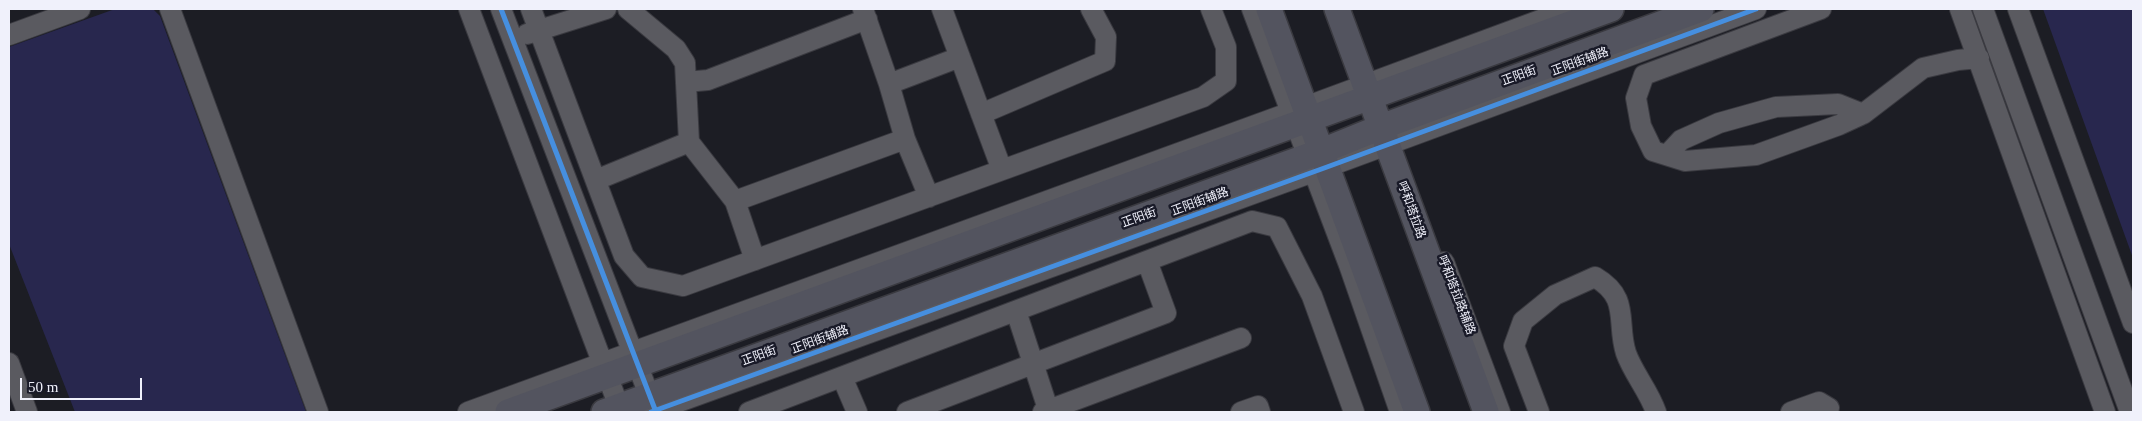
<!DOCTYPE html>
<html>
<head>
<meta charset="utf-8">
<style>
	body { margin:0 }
	#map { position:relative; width:2142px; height:421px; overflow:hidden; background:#1c1d24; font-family:"Times New Roman",serif }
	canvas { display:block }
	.frame { position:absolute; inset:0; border:10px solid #f0f1fb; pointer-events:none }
	.scale { position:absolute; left:20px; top:378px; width:122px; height:22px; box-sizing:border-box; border:2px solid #f0f1fb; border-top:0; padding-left:6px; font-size:15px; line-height:18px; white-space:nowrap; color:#f0f1fb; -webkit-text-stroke:4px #191a28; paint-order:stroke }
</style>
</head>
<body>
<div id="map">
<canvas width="2142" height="421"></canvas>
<div class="frame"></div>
<div class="scale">50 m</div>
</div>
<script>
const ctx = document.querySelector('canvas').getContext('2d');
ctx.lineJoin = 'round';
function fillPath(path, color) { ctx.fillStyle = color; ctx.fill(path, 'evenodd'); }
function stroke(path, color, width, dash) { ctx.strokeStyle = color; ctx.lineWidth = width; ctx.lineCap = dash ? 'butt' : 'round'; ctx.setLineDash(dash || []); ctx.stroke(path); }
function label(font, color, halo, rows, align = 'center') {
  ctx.font = font + ' "Times New Roman","Noto Sans SC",serif'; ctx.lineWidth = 5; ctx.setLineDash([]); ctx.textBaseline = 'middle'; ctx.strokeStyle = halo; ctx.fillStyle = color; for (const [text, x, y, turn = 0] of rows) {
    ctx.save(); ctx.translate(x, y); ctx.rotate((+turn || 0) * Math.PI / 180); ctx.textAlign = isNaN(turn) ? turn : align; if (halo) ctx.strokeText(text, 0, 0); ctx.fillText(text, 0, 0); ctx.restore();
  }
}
fillPath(new Path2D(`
	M 115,9 L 153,9 L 160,16 L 306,412 L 75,412 L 9,244 L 9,47 Z
	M 2043,9 L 2133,9 L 2133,258 Z`), '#28274e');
const minor = new Path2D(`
	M 170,9 L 318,412
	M 469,9 L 621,412
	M 501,9 L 654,408
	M 531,9 L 624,256 L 642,277 L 683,286 L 1203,97 L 1226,81 L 1226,47 L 1211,9
	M 628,9 L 676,49 L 685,63 L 689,142 L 735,201 L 755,260
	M 863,9 L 889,84 L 905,139 L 929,197
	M 942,9 L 1002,170
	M 1252,9 L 1349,265 L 1400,412
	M 1960,9 L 2105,412
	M 1983,9 L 2130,412
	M 2018,9 L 2133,323
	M 527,34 L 606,9
	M 9,35 L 80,9
	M 686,82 L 708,80 L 867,19
	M 889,84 L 960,57
	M 981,114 L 1105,61 L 1106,37 L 1091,9
	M 1863,114 L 1923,68 L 1958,60 L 1979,58
	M 1667,155 L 1681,140 L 1719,123 L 1776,107 L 1838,104 L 1863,114 L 1839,125 L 1756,155 L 1685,161 L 1653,151 L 1641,126 L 1636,98 L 1644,75 L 1821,9
	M 596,180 L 689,142
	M 735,201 L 905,139
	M 1444,262 L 1500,412
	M 1016,311 L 1049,412
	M 9,363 L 27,412
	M 842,377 L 857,412
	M 468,412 L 1305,107 L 1570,9
	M 651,412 L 1327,167 L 1756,9
	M 749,412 L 1252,221 L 1277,227 L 1312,296 L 1354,412
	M 907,412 L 1166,313 L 1147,261
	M 1043,412 L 1241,338
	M 1241,412 L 1258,406 L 1260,412
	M 1539,412 L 1514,346 L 1523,321 L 1555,295 L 1595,277 C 1631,298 1616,322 1626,353 C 1633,373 1649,391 1656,412
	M 1791,412 L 1819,402 L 1829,408`);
const major = new Path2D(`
	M 1269,9 L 1417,412
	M 1337,9 L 1486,412
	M 508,412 L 1611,9
	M 604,412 L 1322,151 L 1381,127 L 1701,9`);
stroke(minor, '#3a3a40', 22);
stroke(major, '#3a3a40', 28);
stroke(minor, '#5a5a60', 20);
stroke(major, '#53545f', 25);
stroke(new Path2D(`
	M 501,9 L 656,412
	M 651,412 L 1327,167 L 1756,9`), '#468fdf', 5);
label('12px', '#f0f1fb', '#191a28', [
	["正阳街辅路",1580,62,-20],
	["正阳街",1519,76,-20],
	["正阳街辅路",1200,202,-20],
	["呼和塔拉路",1411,210,70],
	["正阳街",1139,218,-20],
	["呼和塔拉路辅路",1456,295,69],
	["正阳街辅路",820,340,-20],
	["正阳街",759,356,-20]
]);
</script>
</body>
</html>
